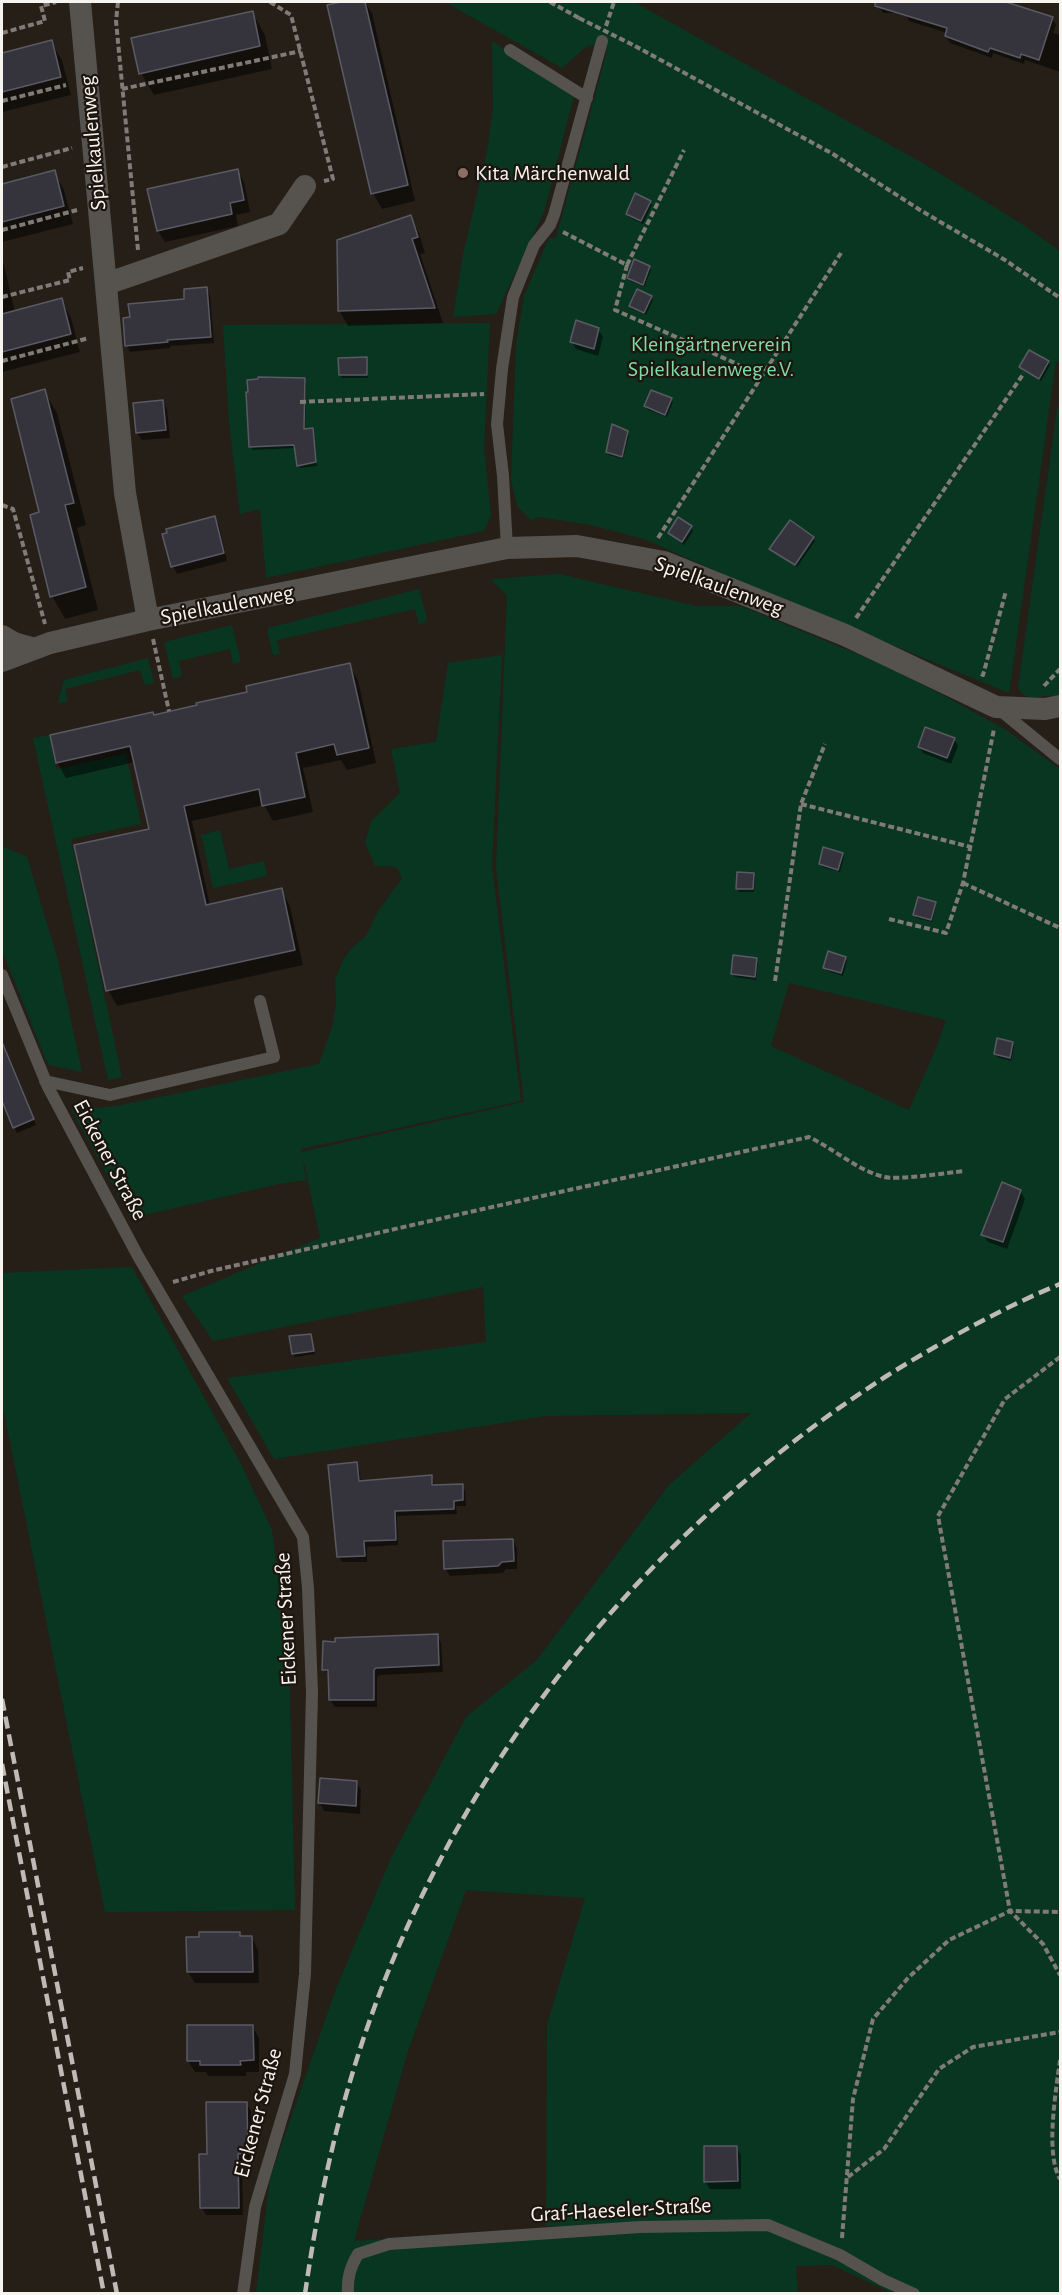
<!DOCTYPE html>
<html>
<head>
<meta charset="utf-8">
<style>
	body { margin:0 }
	#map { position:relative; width:1062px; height:2295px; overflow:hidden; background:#251f18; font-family:"Alegreya Sans",sans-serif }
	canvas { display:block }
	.frame { position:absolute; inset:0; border:3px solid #f7f3ee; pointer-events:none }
</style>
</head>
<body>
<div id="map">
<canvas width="1062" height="2295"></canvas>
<div class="frame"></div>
</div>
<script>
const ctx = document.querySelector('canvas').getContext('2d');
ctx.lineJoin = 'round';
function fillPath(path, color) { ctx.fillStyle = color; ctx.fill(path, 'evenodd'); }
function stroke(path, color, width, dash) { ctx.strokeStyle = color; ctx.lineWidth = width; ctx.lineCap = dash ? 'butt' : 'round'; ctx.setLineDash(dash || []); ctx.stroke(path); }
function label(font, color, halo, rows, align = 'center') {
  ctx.font = font + ' "Alegreya Sans",sans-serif'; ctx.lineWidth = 4.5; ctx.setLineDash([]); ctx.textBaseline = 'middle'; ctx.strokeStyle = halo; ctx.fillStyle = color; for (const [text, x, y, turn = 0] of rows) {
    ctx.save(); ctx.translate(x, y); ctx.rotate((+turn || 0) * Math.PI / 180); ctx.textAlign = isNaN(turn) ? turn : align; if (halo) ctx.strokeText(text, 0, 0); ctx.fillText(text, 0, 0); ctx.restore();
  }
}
fillPath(new Path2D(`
	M 445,2 L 634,2 L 921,162 L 1022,224 L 1060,251 L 1060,364 L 1056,361 L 1009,693 L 754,588 L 647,540 L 591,525 L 540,517 L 531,520 L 517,506 L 511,480 L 516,345 L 524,296 L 549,238 L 556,238 L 607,51 L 597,45 L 587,46 L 562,68 Z
	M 492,41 L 574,96 L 544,212 L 496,314 L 453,317 L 463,254 L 487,152 L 493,107 Z
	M 490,323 L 484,449 L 491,516 L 484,531 L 266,578 L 260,509 L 240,514 L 229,422 L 223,325 Z
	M 1060,400 L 1060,698 C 1057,698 1054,696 1051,696 C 1036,695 1029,704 1018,688 L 1057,409 Z
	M 559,574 L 696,606 L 741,606 L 877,662 L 943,695 L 1006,730 L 1060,769 L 1060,2293 L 892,2293 L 832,2265 L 796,2266 L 798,2293 L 256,2293 L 270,2178 L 336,1989 L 391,1858 L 466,1717 L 536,1661 L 669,1485 L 751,1413 L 546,1416 L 274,1459 L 227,1378 L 486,1342 L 483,1287 L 213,1341 L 182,1296 L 320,1238 L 302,1153 L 306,1180 L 279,1184 L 131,1218 L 72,1111 L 75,1102 L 98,1108 L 121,1105 L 319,1064 L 332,1027 L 336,1005 L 335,979 L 343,960 L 351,949 L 366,936 L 378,911 L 402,879 L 398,869 L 390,866 L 375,866 L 365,843 L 371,821 L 400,793 L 391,749 L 436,742 L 448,663 L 502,655 L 492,867 L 521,1101 L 301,1149 L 301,1152 L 524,1102 L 496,868 L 507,596 L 491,579 ZM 789,983 L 946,1020 L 937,1046 L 909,1110 L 771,1046 ZM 466,1890 L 585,1898 L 547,2025 L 546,2226 L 587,2226 L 354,2241 L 408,2051 Z
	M 419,589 L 427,618 L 425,622 L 419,625 L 415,609 L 277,640 L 280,654 L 273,655 L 268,634 L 268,628 Z
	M 232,625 L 241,662 L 233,664 L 230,649 L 179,661 L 182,676 L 173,679 L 164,642 Z
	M 148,658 L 154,683 L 145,685 L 140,670 L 65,689 L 68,701 L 58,703 L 64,680 Z
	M 49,735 L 56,769 L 126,754 L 141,824 L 71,839 L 122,1077 L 108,1080 L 33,738 Z
	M 220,830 L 229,869 L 264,861 L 267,876 L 213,888 L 201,835 Z
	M 2,846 L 27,857 L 58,960 L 82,1072 L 49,1065 L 46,1060 L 2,950 Z
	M 132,1267 L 241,1464 L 272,1530 L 289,1659 L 295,1910 L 105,1912 L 2,1403 L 2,1273 Z`), '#093621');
fillPath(new Path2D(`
	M 347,2 L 365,2 L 372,13 L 415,201 L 382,209 L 373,193 L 329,6 Z
	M 880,2 L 1003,2 L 1052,18 L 1056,25 L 1053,33 L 1060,35 L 1060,72 L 1025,60 L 1024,64 L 993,53 L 992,58 L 950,43 L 946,36 L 947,33 L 909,21 L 905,13 L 883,13 L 879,6 Z
	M 252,12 L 265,35 L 272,69 L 154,95 L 141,73 Z
	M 51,42 L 62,60 L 71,95 L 2,112 L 2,55 Z
	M 237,170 L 244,182 L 250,212 L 236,215 L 238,226 L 165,242 L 158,231 Z
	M 54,172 L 64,190 L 73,224 L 2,242 L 2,185 Z
	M 650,202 L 652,205 L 643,224 L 629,217 L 627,214 Z
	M 410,217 L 419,233 L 425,253 L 420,254 L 443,323 L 348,326 L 339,310 Z
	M 2,257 L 15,312 L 61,300 L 71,318 L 80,352 L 2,372 Z
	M 649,267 L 651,270 L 644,287 L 630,281 L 628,278 Z
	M 206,289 L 210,295 L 214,343 L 170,346 L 170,348 L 130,352 L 127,346 L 186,300 Z
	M 651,297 L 653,300 L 646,315 L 632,309 L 630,306 Z
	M 598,329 L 603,337 L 598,356 L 576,349 L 572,342 Z
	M 366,359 L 368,378 L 342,378 L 340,375 Z
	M 1048,362 L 1050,365 L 1041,381 L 1022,370 L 1020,367 Z
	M 304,379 L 306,383 L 305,430 L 312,429 L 314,433 L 317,466 L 300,468 L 296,448 L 253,450 L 251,447 Z
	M 44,391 L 57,413 L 86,525 L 77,528 L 98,610 L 65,619 L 52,596 L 41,513 Z
	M 671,399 L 673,402 L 667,417 L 648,410 L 646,406 Z
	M 163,402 L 167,409 L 170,438 L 142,440 L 137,433 Z
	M 627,432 L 629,435 L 623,459 L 609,455 L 607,451 Z
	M 215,518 L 219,525 L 227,561 L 177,574 L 173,566 Z
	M 691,527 L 693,531 L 684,545 L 670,533 Z
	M 813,538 L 815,541 L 797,567 L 771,549 Z
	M 349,665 L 358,680 L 376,763 L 347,770 L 341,760 L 303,768 L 313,812 L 273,821 L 264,805 L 192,821 L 210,906 L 281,890 L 290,906 L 303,965 L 117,1006 L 108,990 L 150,830 L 135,762 L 66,778 L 57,762 L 154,716 Z
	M 954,739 L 958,746 L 951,764 L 923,753 L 919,746 Z
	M 842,854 L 844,857 L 840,872 L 822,867 L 820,864 Z
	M 753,874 L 755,877 L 754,892 L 739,892 L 737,888 Z
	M 935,903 L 936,907 L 932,922 L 917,918 L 915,915 Z
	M 845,958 L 847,961 L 843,976 L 827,971 L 825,968 Z
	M 756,959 L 758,963 L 756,980 L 735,977 L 733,974 Z
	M 2,1040 L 36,1125 L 17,1133 L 3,1101 L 2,1102 Z
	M 1012,1043 L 1014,1047 L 1011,1061 L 997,1057 L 995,1054 Z
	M 1020,1191 L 1025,1199 L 1007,1249 L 988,1242 L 983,1235 Z
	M 311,1335 L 315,1354 L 295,1357 L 293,1354 Z
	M 356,1464 L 359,1469 L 361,1482 L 431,1476 L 435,1486 L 462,1485 L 465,1491 L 466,1506 L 456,1506 L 457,1514 L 397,1516 L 398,1545 L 367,1547 L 367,1562 L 342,1562 L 339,1556 Z
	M 512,1540 L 517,1548 L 517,1569 L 506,1569 L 503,1573 L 450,1576 L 445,1568 Z
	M 437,1636 L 441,1643 L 443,1672 L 380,1675 L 377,1677 L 377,1707 L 335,1707 L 330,1700 L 330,1677 L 324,1669 L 337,1643 Z
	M 357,1783 L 361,1790 L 360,1814 L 324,1811 L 320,1803 Z
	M 239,1934 L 241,1938 L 252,1938 L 258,1950 L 259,1983 L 195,1983 L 188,1972 Z
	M 252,2026 L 259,2038 L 259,2072 L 246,2072 L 246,2076 L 208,2076 L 206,2072 L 195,2072 L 188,2061 Z
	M 246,2103 L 251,2111 L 252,2160 L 242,2161 L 243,2215 L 206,2215 L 202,2208 L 208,2155 Z
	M 736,2148 L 741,2155 L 741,2189 L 710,2189 L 705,2181 Z`), '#0007');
const building = new Path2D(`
	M 341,2 L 365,2 L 408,185 L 371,194 L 327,5 Z
	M 875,2 L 1006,2 L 1053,17 L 1039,60 L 1021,54 L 1020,58 L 990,48 L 988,52 L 945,36 L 947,28 L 875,6 Z
	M 253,11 L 260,46 L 139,74 L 131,38 Z
	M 52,40 L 61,77 L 2,92 L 2,53 Z
	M 238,169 L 244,200 L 230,203 L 232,214 L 157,231 L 147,189 Z
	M 55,170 L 64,206 L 2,222 L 2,184 Z
	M 635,193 L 651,201 L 641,221 L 626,214 Z
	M 411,215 L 418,237 L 412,239 L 435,308 L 338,311 L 337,240 Z
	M 634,259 L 650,266 L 643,285 L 627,278 Z
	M 207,287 L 211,337 L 167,340 L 168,342 L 125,346 L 123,318 L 130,317 L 128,304 L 184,299 L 184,289 Z
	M 637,289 L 652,296 L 644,313 L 629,306 Z
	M 62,298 L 71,334 L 2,352 L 2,314 Z
	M 576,320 L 599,328 L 594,349 L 570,342 Z
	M 1029,350 L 1049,361 L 1039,379 L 1019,367 Z
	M 367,357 L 367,375 L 339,375 L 338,358 Z
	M 258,377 L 305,378 L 304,429 L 313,428 L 316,462 L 297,466 L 294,445 L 249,447 L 246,392 L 248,392 L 247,380 L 258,379 Z
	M 45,389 L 74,503 L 65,505 L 86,587 L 50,597 L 30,515 L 39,512 L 11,399 Z
	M 651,390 L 672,398 L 665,415 L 644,406 Z
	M 163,400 L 166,430 L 136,433 L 133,403 Z
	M 612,424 L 628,431 L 622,457 L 606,452 Z
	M 215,516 L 224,553 L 171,567 L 162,534 L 167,533 L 166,529 Z
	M 678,517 L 692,526 L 682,542 L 668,533 Z
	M 790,520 L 814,537 L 795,565 L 769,549 Z
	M 350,663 L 369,748 L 337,755 L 334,744 L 296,753 L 305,797 L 262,806 L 259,789 L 184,806 L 206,905 L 282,888 L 295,950 L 106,991 L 74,845 L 149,829 L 130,746 L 56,763 L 50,735 L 153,712 L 154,715 L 197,705 L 196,703 L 247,692 L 246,686 Z
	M 925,727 L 955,738 L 947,758 L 918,747 Z
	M 823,847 L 843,853 L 838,870 L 819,864 Z
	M 737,872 L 754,873 L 753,889 L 736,889 Z
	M 918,897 L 936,902 L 931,920 L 913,915 Z
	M 828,951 L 846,957 L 841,973 L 823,968 Z
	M 733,955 L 757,958 L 755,977 L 731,974 Z
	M 997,1038 L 1013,1042 L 1010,1058 L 994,1054 Z
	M 2,1042 L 34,1119 L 13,1128 L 2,1101 Z
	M 1002,1182 L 1021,1190 L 1003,1242 L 981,1235 Z
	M 311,1334 L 314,1351 L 292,1354 L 289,1336 Z
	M 357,1462 L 359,1481 L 432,1475 L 432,1485 L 463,1484 L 463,1500 L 454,1501 L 454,1509 L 395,1511 L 396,1540 L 364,1541 L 365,1556 L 337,1557 L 328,1465 Z
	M 513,1539 L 514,1561 L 502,1562 L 498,1566 L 444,1569 L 443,1541 Z
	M 438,1634 L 439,1665 L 376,1668 L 374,1670 L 374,1700 L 329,1700 L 328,1670 L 322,1670 L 323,1641 L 335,1642 L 335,1638 Z
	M 320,1778 L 357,1781 L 356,1806 L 318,1803 Z
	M 199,1932 L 240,1932 L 240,1936 L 252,1936 L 253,1972 L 187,1972 L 186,1937 L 199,1937 Z
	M 187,2025 L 253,2025 L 254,2060 L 240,2061 L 241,2065 L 200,2065 L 200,2061 L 187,2061 Z
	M 206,2102 L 247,2102 L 248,2153 L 238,2154 L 239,2208 L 200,2208 L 199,2154 L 207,2154 Z
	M 704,2146 L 737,2146 L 738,2181 L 704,2182 Z`);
fillPath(building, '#35343d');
stroke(building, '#5b5a64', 1.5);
stroke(new Path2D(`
	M 118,2 L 116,21 L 138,250
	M 270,2 L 291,15 L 333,179 L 324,181
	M 550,2 L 579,18
	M 606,26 L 614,2
	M 2,33 L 45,21 L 41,6 L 56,2
	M 635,46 L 833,154 L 920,210 L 1005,260 L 1060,298
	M 122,89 L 301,51
	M 2,101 L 66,85
	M 2,167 L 72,148
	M 2,230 L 77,210
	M 563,232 L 627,265 L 684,150
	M 627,265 L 615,310 L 735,363 L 760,378
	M 2,297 L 70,280 L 68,272 L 83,268
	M 2,361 L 89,338
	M 300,402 L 484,394
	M 2,505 L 13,509 L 45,624
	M 658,538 L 841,253
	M 856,618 L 1024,373
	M 153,639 L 169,711
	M 981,674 L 983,675 L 1006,591
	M 1044,686 L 1060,669
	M 801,804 L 971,847
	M 963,883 L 1060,928
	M 889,919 L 946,933 L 963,883 L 994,729
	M 775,981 L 801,804 L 825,744
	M 173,1282 L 211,1271 L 465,1213 L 809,1137 C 834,1149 857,1170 884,1177 C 898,1180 947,1173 964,1171
	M 1060,1357 L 1005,1399 L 938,1516 L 1010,1911 L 1043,1944 L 1060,1975
	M 1060,2060 C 1056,2091 1045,2153 1060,2179
	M 848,2177 L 884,2149 L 939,2069 L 973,2047 L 1060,2032
	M 842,2238 L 853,2099 L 873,2019 L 908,1978 L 949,1940 L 1010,1911 L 1060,1912`), '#807b75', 4, [6, 3]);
stroke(new Path2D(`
	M 510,50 L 587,98
	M 507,548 L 503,476 L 497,424 L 502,369 L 513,297 L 534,245 L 550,225 L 554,215 L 602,41
	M 1000,710 L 1060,759
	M 2,975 L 48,1087 L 138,1256 L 303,1537 L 308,1588 L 312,1692 L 305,1974 L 295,2074 L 255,2207 L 243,2294
	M 45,1081 L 110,1095 L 274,1057 L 260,1001
	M 348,2294 C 347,2278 350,2268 358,2254 L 389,2244 L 640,2227 L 768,2225 L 840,2255 L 883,2280 L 914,2294`), '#56534f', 12);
stroke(new Path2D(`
	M 80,2 L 125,493 L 148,620
	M 106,284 L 279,224 L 305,186
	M 2,636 L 14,643 L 32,648
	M 2,661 L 50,643 L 148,620 L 507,548 L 577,546 L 664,562 L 845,635 L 996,707 L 1045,709 L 1060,706`), '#56534f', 22);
stroke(new Path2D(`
	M 2,1699 L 117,2294
	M 2,1764 L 104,2294
	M 305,2294 C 321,2181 347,2072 390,1967 C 490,1724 665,1519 885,1377 C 941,1342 1000,1309 1060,1284`), '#bfbab5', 4.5, [12, 6]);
stroke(new Path2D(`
	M 579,18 L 635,46`), '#807b75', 4, [6, 3]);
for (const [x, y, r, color] of [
	[463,173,6,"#8d6e63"]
]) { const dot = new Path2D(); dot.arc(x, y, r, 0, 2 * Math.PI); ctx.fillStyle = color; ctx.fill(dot); stroke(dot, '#1c160f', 2); }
label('22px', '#f7f3ee', '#1c160f', [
	["Spielkaulenweg",93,143,-95],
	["Spielkaulenweg",719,586,20],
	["Spielkaulenweg",227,605,-11],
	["Eickener Straße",110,1160,62],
	["Eickener Straße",286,1619,-93],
	["Eickener Straße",258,2113,-75],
	["Graf-Haeseler-Straße",621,2210,-3]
]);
label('22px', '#f7f3ee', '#1c160f', [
	["Kita Märchenwald",475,173]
], 'left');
label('22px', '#80dba7', '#1c160f', [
	["Kleingärtnerverein",711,344],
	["Spielkaulenweg e.V.",711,369]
]);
</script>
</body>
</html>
